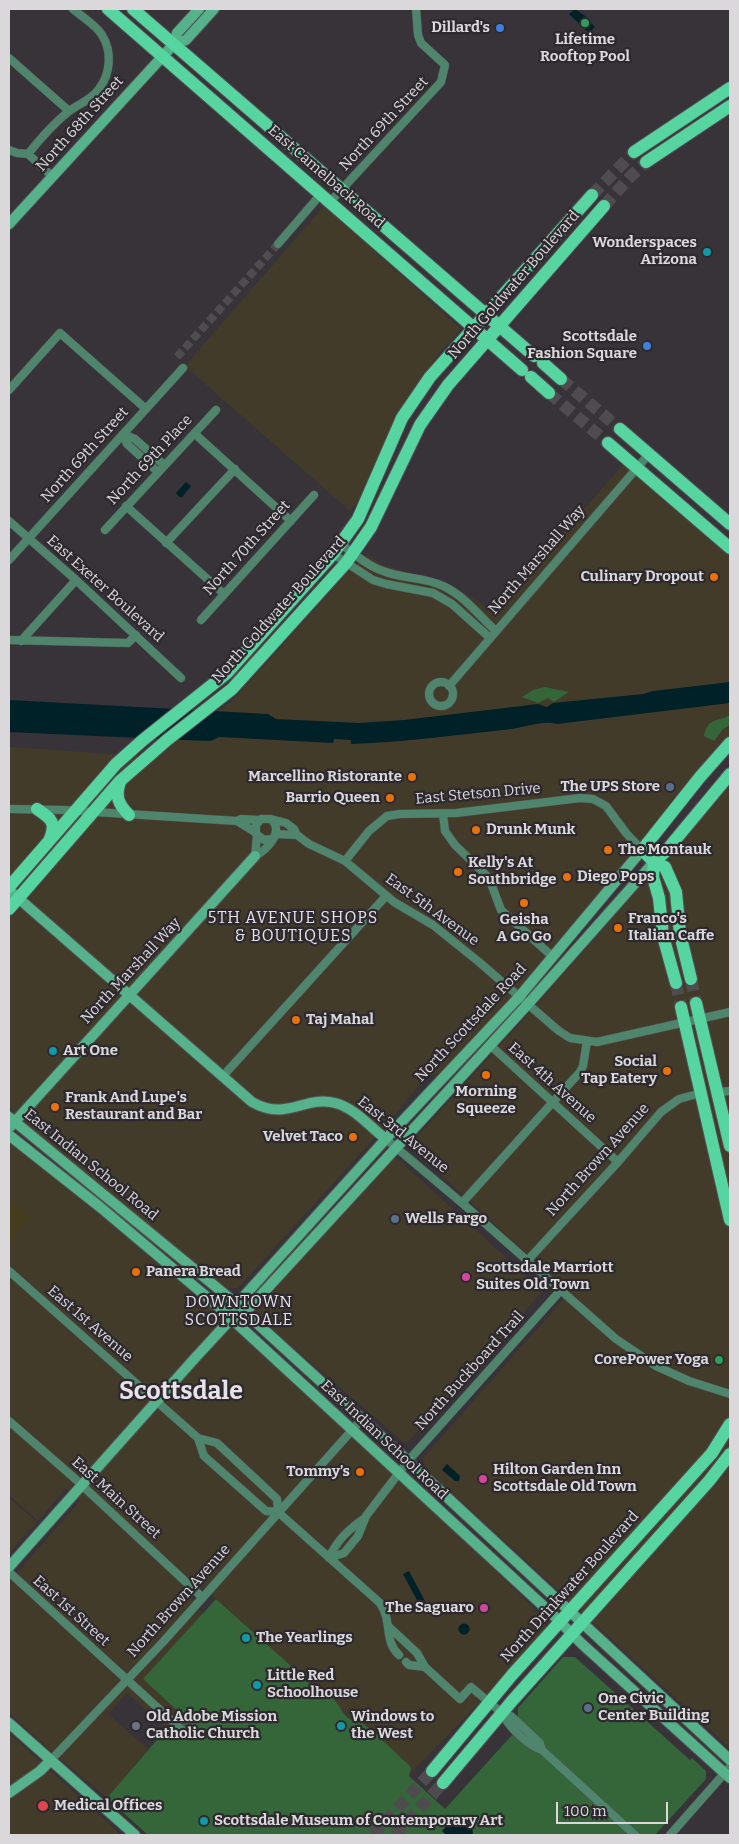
<!DOCTYPE html>
<html>
<head>
<meta charset="utf-8">
<style>
	body { margin:0 }
	#map { position:relative; width:739px; height:1844px; overflow:hidden; background:#373338; font-family:Bitter,serif }
	canvas { display:block }
	.frame { position:absolute; inset:0; border:10px solid #dad8db; pointer-events:none }
	.scale { position:absolute; left:556px; top:1802px; width:112px; height:22px; box-sizing:border-box; border:2px solid #dad8db; border-top:0; padding-left:6px; font-size:15px; line-height:18px; white-space:nowrap; color:#dad8db; -webkit-text-stroke:4px #2d292e; paint-order:stroke }
</style>
</head>
<body>
<div id="map">
<canvas width="739" height="1844"></canvas>
<div class="frame"></div>
<div class="scale">100 m</div>
</div>
<script>
const ctx = document.querySelector('canvas').getContext('2d');
ctx.lineJoin = 'round';
function fillPath(path, color) { ctx.fillStyle = color; ctx.fill(path, 'evenodd'); }
function stroke(path, color, width, dash) { ctx.strokeStyle = color; ctx.lineWidth = width; ctx.lineCap = dash ? 'butt' : 'round'; ctx.setLineDash(dash || []); ctx.stroke(path); }
function label(font, color, halo, rows, align = 'center') {
  ctx.font = font + ' Bitter,serif'; ctx.lineWidth = 4.5; ctx.setLineDash([]); ctx.textBaseline = 'middle'; ctx.strokeStyle = halo; ctx.fillStyle = color; for (const [text, x, y, turn = 0] of rows) {
    ctx.save(); ctx.translate(x, y); ctx.rotate((+turn || 0) * Math.PI / 180); ctx.textAlign = isNaN(turn) ? turn : align; if (halo) ctx.strokeText(text, 0, 0); ctx.fillText(text, 0, 0); ctx.restore();
  }
}
fillPath(new Path2D(`
	M 324,206 L 461,329 L 442,350 L 415,386 L 387,437 L 363,497 L 350,511 L 185,366 Z
	M 623,465 L 730,557 L 730,737 L 642,839 L 557,947 L 505,1006 L 441,1073 L 426,1077 L 388,1123 L 238,1288 L 227,1288 L 59,1152 L 9,1108 L 9,747 L 156,757 L 233,700 L 350,570 L 366,555 L 384,565 L 455,587 L 493,612 Z
	M 730,784 L 730,1748 L 425,1468 L 424,1457 L 569,1293 L 413,1149 L 414,1140 L 524,1019 Z
	M 9,1138 L 216,1310 L 378,1461 L 452,1527 L 546,1621 L 545,1628 L 479,1703 L 408,1776 L 361,1722 L 350,1719 L 344,1711 L 336,1705 L 333,1697 L 329,1694 L 327,1698 L 202,1586 L 191,1597 L 197,1608 L 240,1648 L 166,1729 L 127,1693 L 108,1714 L 148,1749 L 134,1766 L 162,1835 L 148,1835 L 98,1790 L 61,1760 L 9,1713 L 9,1582 L 80,1501 L 66,1488 L 38,1521 L 9,1495 Z
	M 394,1157 L 399,1160 L 543,1291 L 406,1444 L 260,1319 L 257,1315 L 256,1310 L 259,1305 L 389,1160 Z
	M 9,1498 L 37,1522 L 9,1553 Z
	M 9,1733 L 121,1835 L 9,1835 Z`), '#433b2a');
fillPath(new Path2D(`
	M 545,687 L 569,692 L 554,702 L 548,698 L 538,703 L 522,697 L 533,690 Z
	M 730,715 L 730,725 L 723,729 L 714,741 L 704,736 C 708,717 716,723 730,715 Z
	M 216,1599 L 327,1698 L 329,1693 C 336,1700 343,1715 351,1720 C 354,1722 359,1721 362,1723 C 377,1733 395,1753 409,1765 L 411,1768 L 409,1776 L 445,1809 L 522,1724 L 518,1719 L 518,1708 L 563,1657 L 575,1657 L 690,1760 L 692,1758 L 706,1771 L 706,1779 L 655,1835 L 148,1835 L 107,1798 L 180,1713 L 143,1679 Z`), '#346639');
fillPath(new Path2D(`
	M 9,1199 L 29,1217 L 29,1220 L 9,1242 Z`), '#443c1c');
fillPath(new Path2D(`
	M 575,9 L 588,18 L 587,19 L 595,27 L 589,33 L 569,14 Z
	M 186,482 L 191,486 L 182,497 L 179,497 L 176,493 Z
	M 730,682 L 730,703 L 557,724 C 544,720 526,727 512,729 C 458,735 405,742 351,744 L 351,740 L 334,739 L 333,743 L 219,737 L 211,741 L 184,740 L 9,732 L 9,700 L 268,714 L 276,719 L 359,723 L 404,720 L 538,704 L 547,707 L 553,703 L 643,694 L 653,691 Z
	M 447,1464 L 460,1476 L 459,1481 L 455,1481 L 442,1470 Z
	M 409,1571 L 425,1601 L 419,1604 L 403,1574 Z
	M458.5 1629a5.5 5.5 0 1 1 11 0a5.5 5.5 0 1 1-11 0Z
	M 453,1819 L 472,1825 L 473,1835 L 446,1835 L 442,1831 Z`), '#002128');
stroke(new Path2D(`
	M 177,357 L 278,244`), '#4f4c50', 8, [8, 4]);
stroke(new Path2D(`
	M 592,195 L 634,152
	M 604,206 L 630,177 L 646,162
	M 561,379 L 620,429
	M 549,393 L 608,443
	M 691,979 L 696,1003
	M 676,983 L 681,1007
	M 373,1835 L 432,1771
	M 395,1835 L 443,1783`), '#4f4c50', 12, [12, 6]);
const street = new Path2D(`
	M 9,58 L 69,111
	M 9,150 L 17,153 L 28,154 C 40,139 53,124 68,112 C 78,104 92,100 99,89 C 111,73 112,51 102,35 C 97,26 81,16 73,9
	M 28,154 L 52,176
	M 330,202 L 441,82 L 445,65 L 421,43 L 418,35 L 416,9
	M 278,244 L 321,194
	M 9,390 L 60,333 L 146,409
	M 123,434 L 127,444 L 158,472
	M 123,434 L 135,439 L 164,465
	M 195,434 L 291,521
	M 126,506 L 224,594
	M 9,521 L 76,580 L 181,678
	M 105,530 L 216,410
	M 166,543 L 235,469
	M 341,544 C 354,554 368,566 383,571 C 403,579 425,577 443,586 C 465,596 479,616 496,631
	M 333,554 L 373,580 L 386,584 L 433,593 L 452,604 L 490,638
	M 9,560 L 183,368
	M 201,620 L 314,495
	M 9,640 L 128,643 L 136,635
	M 21,641 L 76,580
	M429 694a12 12 0 1 1 24 0a12 12 0 1 1-24 0Z
	M 449,686 L 649,454
	M 9,809 L 64,810 L 237,821 L 241,819 L 259,820
	M 443,814 L 445,831 L 455,845 L 489,878 L 501,910 L 553,957
	M 271,819 L 286,823 L 294,829 L 297,835 L 309,844 L 345,861 L 394,902 L 433,925 L 479,962 L 559,1031 L 570,1038 L 597,1042 L 730,1012
	M 237,821 L 255,832
	M 276,834 L 297,835
	M 255,856 C 267,850 285,831 271,819 L 261,819 L 256,825 L 256,834 L 264,840 L 272,839
	M 255,856 L 257,836
	M 345,861 L 369,831 L 387,816 L 400,814 L 456,813 L 580,798 L 593,799 L 606,806 L 626,833 L 642,850
	M 490,1045 L 618,1162
	M 223,1076 L 386,896
	M 718,1092 L 730,1091
	M 386,1139 L 462,1203 L 616,1339 L 656,1366 L 689,1381 L 730,1394
	M 462,1203 L 580,1072 L 583,1066 L 587,1041
	M 527,1261 L 618,1162 L 661,1112 L 679,1099 L 701,1093
	M 9,1271 L 198,1438 L 217,1443 L 277,1499 L 278,1512
	M 9,1421 L 72,1476 L 202,1597
	M 198,1438 L 204,1456 L 266,1511 L 278,1512 L 380,1603 C 393,1622 383,1640 399,1655
	M 329,1558 L 344,1553 L 358,1536 L 366,1516 L 408,1461 L 560,1291
	M 329,1558 C 337,1540 349,1529 365,1518
	M 9,1572 L 182,1730
	M 389,1627 L 417,1653 L 425,1667 L 460,1699 L 471,1687 L 502,1713 L 511,1716 L 540,1743 L 542,1750 L 635,1835
	M 406,1662 L 409,1665 L 425,1667
	M 502,1713 C 508,1726 528,1746 542,1750
	M 51,1760 L 163,1642 L 362,1419
	M 670,1835 L 730,1767`);
const secondary = new Path2D(`
	M 174,44 L 186,40 L 214,9
	M 9,224 L 174,44 L 177,33 L 199,9
	M 9,890 L 252,1102 C 287,1122 304,1095 335,1103 C 355,1108 370,1127 386,1139
	M 9,1117 L 227,1296 L 408,1461 L 730,1760
	M 11,1126 L 255,856
	M 9,1135 L 100,1207 L 220,1308 L 552,1614 L 582,1644 L 730,1778
	M 234,1311 L 236,1305 L 394,1130 L 519,997 L 642,850
	M 9,1567 L 195,1358 L 231,1319 L 245,1312 L 251,1306 L 528,1004 L 654,862
	M 9,1723 L 135,1835
	M 9,1793 L 40,1771 L 51,1760`);
const primary = new Path2D(`
	M 108,9 L 522,370
	M 133,9 L 534,356
	M 634,152 L 730,88
	M 646,162 L 730,106
	M 543,363 L 561,379
	M 531,377 L 549,393
	M 620,429 L 730,524
	M 608,443 L 730,548
	M 120,782 C 115,796 118,804 129,815
	M 37,809 C 52,819 57,823 49,841
	M 654,862 L 653,877 L 659,898 L 663,936 L 676,983
	M 654,862 L 666,851 L 730,774
	M 9,887 L 116,764 L 143,740 L 227,673 L 333,554 L 358,519 L 402,418 L 430,377 L 592,195
	M 9,909 L 120,781 L 167,740 L 232,689 L 346,563 L 371,527 L 420,425 L 448,385 L 604,206
	M 691,979 L 680,934 L 676,892 L 665,867 L 654,862 L 642,850 L 700,777 L 730,743
	M 696,1003 L 730,1146
	M 681,1007 L 730,1220
	M 432,1771 L 512,1675 L 712,1453 L 730,1424
	M 443,1783 L 512,1701 L 709,1481 L 730,1454`);
stroke(street, '#545155', 9);
stroke(secondary, '#545155', 12);
stroke(primary, '#545155', 14);
stroke(street, '#4e856c', 8);
stroke(secondary, '#55b28a', 10);
stroke(primary, '#57d5a1', 12);
for (const [x, y, r, color] of [
	[585,23,5,"#2e9e5b"],
	[500,28,5,"#3f7fe0"],
	[707,252,5,"#0f9aa8"],
	[647,346,5,"#3f7fe0"],
	[714,577,5,"#e8710a"],
	[412,777,5,"#e8710a"],
	[670,787,5,"#5c6f8a"],
	[390,798,5,"#e8710a"],
	[476,830,5,"#e8710a"],
	[608,850,5,"#e8710a"],
	[458,872,5,"#e8710a"],
	[567,877,5,"#e8710a"],
	[524,903,5,"#e8710a"],
	[618,928,5,"#e8710a"],
	[296,1020,5,"#e8710a"],
	[53,1051,5,"#0f9aa8"],
	[667,1071,5,"#e8710a"],
	[486,1075,5,"#e8710a"],
	[55,1107,5,"#e8710a"],
	[353,1137,5,"#e8710a"],
	[395,1219,5,"#5c6f8a"],
	[136,1272,5,"#e8710a"],
	[466,1277,5,"#d1479c"],
	[719,1360,5,"#2e9e5b"],
	[360,1472,5,"#e8710a"],
	[483,1479,5,"#d1479c"],
	[484,1608,5,"#d1479c"],
	[246,1638,5,"#0f9aa8"],
	[257,1685,5,"#0f9aa8"],
	[588,1708,5,"#5c6f8a"],
	[136,1726,5,"#6b7280"],
	[341,1726,5,"#0f9aa8"],
	[43,1806,6,"#e0444e"],
	[204,1821,5,"#0f9aa8"]
]) { const dot = new Path2D(); dot.arc(x, y, r, 0, 2 * Math.PI); ctx.fillStyle = color; ctx.fill(dot); stroke(dot, '#2d292e', 2); }
label('bold 15px', '#dad8db', '#2d292e', [
	["Dillard's",490,28,"right"],
	["Lifetime",585,40,"center"],
	["Rooftop Pool",585,57,"center"],
	["Wonderspaces",697,243,"right"],
	["Arizona",697,260,"right"],
	["Scottsdale",637,337,"right"],
	["Fashion Square",637,354,"right"],
	["Culinary Dropout",704,577,"right"],
	["Marcellino Ristorante",402,777,"right"],
	["The UPS Store",660,787,"right"],
	["Barrio Queen",380,798,"right"],
	["Drunk Munk",486,830],
	["The Montauk",618,850],
	["Kelly's At",468,863],
	["Southbridge",468,880],
	["Diego Pops",577,877],
	["Franco's",628,919],
	["Italian Caffe",628,936],
	["Geisha",524,920,"center"],
	["A Go Go",524,937,"center"],
	["Taj Mahal",306,1020],
	["Art One",63,1051],
	["Social",657,1062,"right"],
	["Tap Eatery",657,1079,"right"],
	["Morning",486,1092,"center"],
	["Squeeze",486,1109,"center"],
	["Frank And Lupe's",65,1098],
	["Restaurant and Bar",65,1115],
	["Velvet Taco",343,1137,"right"],
	["Wells Fargo",405,1219],
	["Scottsdale Marriott",476,1268],
	["Suites Old Town",476,1285],
	["Panera Bread",146,1272],
	["CorePower Yoga",709,1360,"right"],
	["Hilton Garden Inn",493,1470],
	["Scottsdale Old Town",493,1487],
	["Tommy’s",350,1472,"right"],
	["The Saguaro",474,1608,"right"],
	["The Yearlings",256,1638],
	["Little Red",267,1676],
	["Schoolhouse",267,1693],
	["One Civic",598,1699],
	["Center Building",598,1716],
	["Old Adobe Mission",146,1717],
	["Catholic Church",146,1734],
	["Windows to",351,1717],
	["the West",351,1734],
	["Medical Offices",54,1806],
	["Scottsdale Museum of Contemporary Art",214,1821]
], 'left');
label('15px', '#dad8db', '#2d292e', [
	["North 68th Street",80,124,-48],
	["North 69th Street",384,124,-47],
	["East Camelback Road",326,177,41],
	["North Goldwater Boulevard",514,285,-49],
	["North 69th Street",85,455,-48],
	["North 69th Place",150,460,-47],
	["North 70th Street",247,548,-48],
	["North Marshall Way",537,560,-49],
	["East Exeter Boulevard",105,589,42],
	["North Goldwater Boulevard",279,610,-48],
	["East Stetson Drive",478,794,-5],
	["East 5th Avenue",432,910,36],
	["North Marshall Way",131,971,-47],
	["North Scottsdale Road",471,1023,-47],
	["East 4th Avenue",552,1083,42],
	["East 3rd Avenue",403,1135,39],
	["North Brown Avenue",598,1160,-48],
	["East Indian School Road",91,1165,39],
	["East 1st Avenue",90,1324,41],
	["North Buckboard Trail",470,1371,-48],
	["East Indian School Road",384,1440,43],
	["East Main Street",116,1498,42],
	["North Drinkwater Boulevard",570,1587,-48],
	["North Brown Avenue",179,1601,-48],
	["East 1st Street",71,1611,42]
]);
ctx.letterSpacing = '1px';
label('16px', '#e7e1e8', '#2d292e', [
	["5TH AVENUE SHOPS",293,919],
	["& BOUTIQUES",293,937],
	["DOWNTOWN",239,1303],
	["SCOTTSDALE",239,1321]
]);
ctx.letterSpacing = '0px';
label('bold 25px', '#e7e1e8', '#2d292e', [
	["Scottsdale",181,1392]
]);
</script>
</body>
</html>
